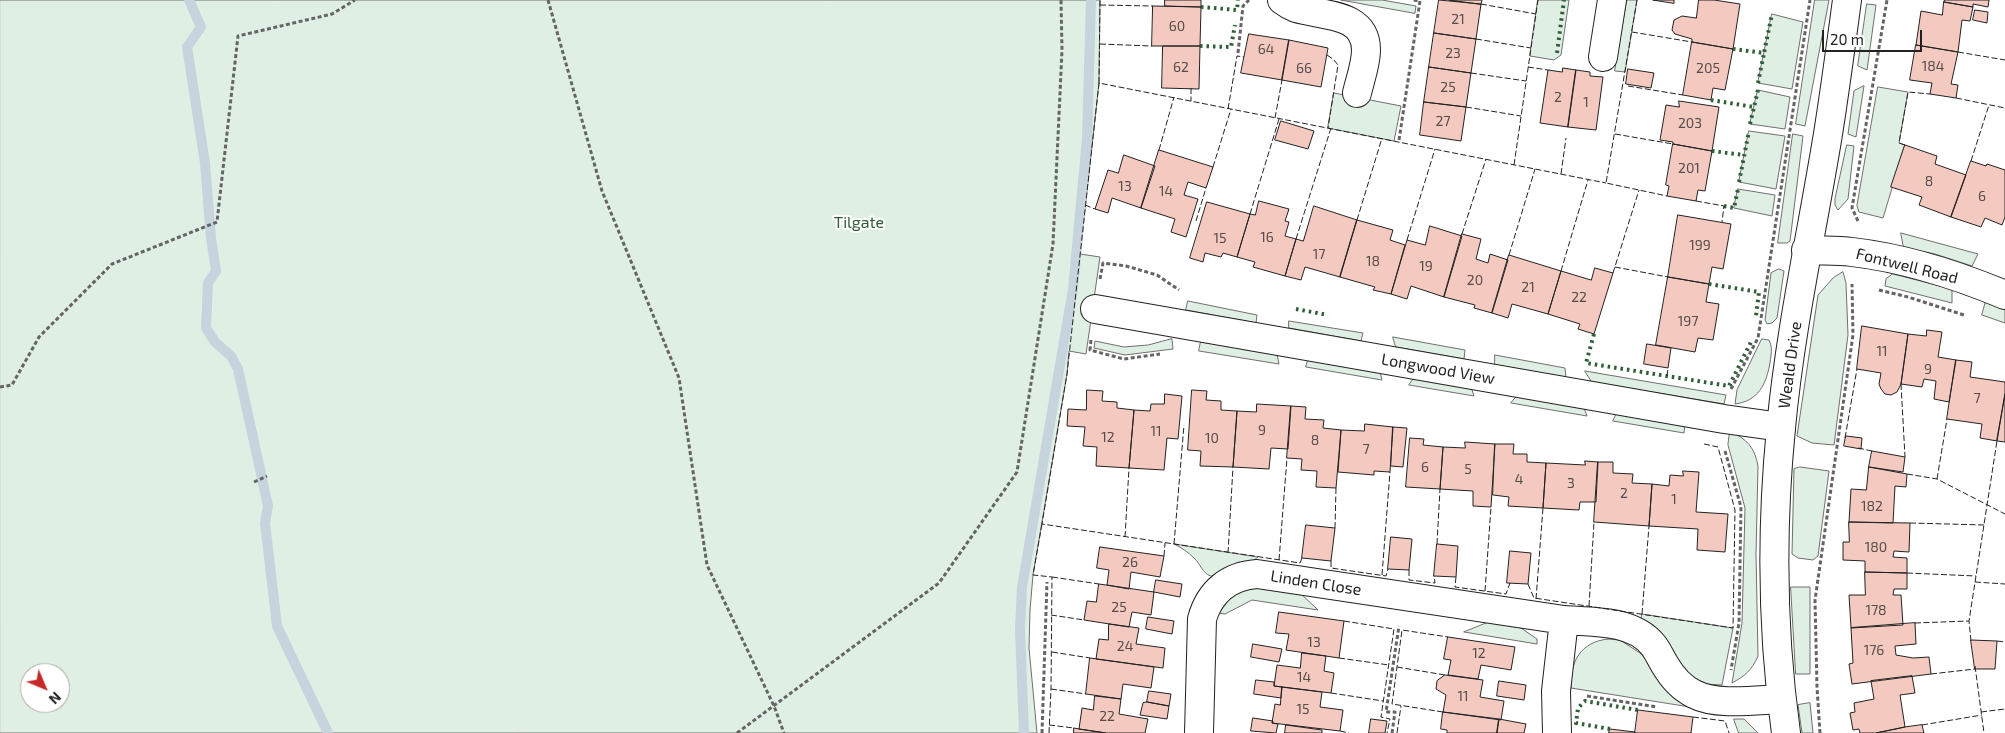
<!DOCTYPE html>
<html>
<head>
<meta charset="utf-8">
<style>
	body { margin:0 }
	#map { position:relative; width:2005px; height:733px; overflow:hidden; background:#fff; font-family:"Exo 2",sans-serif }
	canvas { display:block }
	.north { position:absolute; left:20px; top:663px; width:50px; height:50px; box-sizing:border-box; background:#fff; border:1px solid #a7a7a7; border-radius:50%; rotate:135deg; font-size:14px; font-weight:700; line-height:20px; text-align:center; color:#222 }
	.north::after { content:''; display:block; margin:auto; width:18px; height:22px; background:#c62828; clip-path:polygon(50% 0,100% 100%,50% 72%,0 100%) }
	.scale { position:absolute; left:1822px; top:30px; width:100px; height:22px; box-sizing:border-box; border:2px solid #222; border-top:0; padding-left:6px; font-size:15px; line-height:18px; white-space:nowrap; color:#222; -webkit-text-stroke:4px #fff; paint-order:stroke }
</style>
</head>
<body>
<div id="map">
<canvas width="2005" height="733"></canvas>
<div class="north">N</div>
<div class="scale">20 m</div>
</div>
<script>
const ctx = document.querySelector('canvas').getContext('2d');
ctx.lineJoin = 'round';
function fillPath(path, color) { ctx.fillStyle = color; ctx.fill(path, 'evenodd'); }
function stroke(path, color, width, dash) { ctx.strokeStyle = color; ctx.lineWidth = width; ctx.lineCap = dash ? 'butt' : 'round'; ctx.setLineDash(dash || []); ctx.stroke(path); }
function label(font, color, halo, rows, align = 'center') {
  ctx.font = font + ' "Exo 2",sans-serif'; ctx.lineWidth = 4; ctx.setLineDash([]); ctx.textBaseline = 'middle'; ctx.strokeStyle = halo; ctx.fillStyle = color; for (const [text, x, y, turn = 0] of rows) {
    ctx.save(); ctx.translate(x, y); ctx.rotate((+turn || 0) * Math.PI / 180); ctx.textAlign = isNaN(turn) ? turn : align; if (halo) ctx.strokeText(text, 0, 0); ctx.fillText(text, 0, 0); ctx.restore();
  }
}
const green = new Path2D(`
	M 0,0 L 1100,0 L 1099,83 L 1080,254 L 1100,257 L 1086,354 L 1069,351 L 1067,374 L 1033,575 L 1030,610 L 1029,648 L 1037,733 L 0,733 ZM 30,673 L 60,673 L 60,703 L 30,703 Z
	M 1341,0 L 1382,0 L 1416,6 L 1415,13 Z
	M 1538,0 L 1569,0 L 1561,55 L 1554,60 L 1530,56 Z
	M 1627,0 L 1637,0 L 1625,72 L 1615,71 Z
	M 1815,0 L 1829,0 L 1805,126 L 1796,124 Z
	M 1867,4 L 1876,5 L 1867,70 L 1858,66 Z
	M 1772,14 L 1803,22 L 1792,89 L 1758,83 Z
	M 1864,86 L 1856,137 L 1848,134 L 1854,91 Z
	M 1878,87 L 1908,92 L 1899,143 L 1905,145 L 1883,218 L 1859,212 L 1857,206 Z
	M 1758,90 L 1790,97 L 1785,129 L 1750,124 Z
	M 1334,93 L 1401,106 L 1394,141 L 1328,128 Z
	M 1749,131 L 1785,136 L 1776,189 L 1739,182 Z
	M 1793,134 L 1803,136 L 1790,241 L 1787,243 L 1778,243 Z
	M 1847,145 L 1854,146 L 1848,199 L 1838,210 L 1835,205 L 1835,199 Z
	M 1738,189 L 1775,195 L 1772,216 L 1734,208 Z
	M 1901,233 L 1978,254 L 1972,266 L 1935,254 L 1904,248 Z
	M 1779,269 L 1784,271 L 1777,318 L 1772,323 L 1767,324 L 1765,320 L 1771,273 Z
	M 1843,272 L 1846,283 L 1848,335 L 1834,445 L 1812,443 L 1797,436 L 1818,295 L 1833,278 Z
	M 1893,274 L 1952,289 L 1952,303 L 1885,286 L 1886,279 Z
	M 1188,301 L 1257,315 L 1256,323 L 1186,310 Z
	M 1986,301 L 2005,309 L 2005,323 L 1982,315 Z
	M 1289,321 L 1363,333 L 1361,341 L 1289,328 Z
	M 1393,337 L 1465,350 L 1464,359 L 1396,347 Z
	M 1172,339 L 1173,349 L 1125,355 L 1094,348 L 1095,341 L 1124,347 L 1148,345 Z
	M 1762,339 L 1769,340 C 1773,348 1771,354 1770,363 C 1766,385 1758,401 1735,404 L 1737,390 Z
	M 1201,341 L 1277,354 L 1279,364 L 1199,351 Z
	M 1495,355 L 1565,368 L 1566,378 L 1495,365 Z
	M 1309,357 L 1380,371 L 1382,380 L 1306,367 Z
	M 1585,371 L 1726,395 L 1724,404 L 1592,382 Z
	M 1415,377 L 1471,387 L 1474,396 L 1409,385 Z
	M 1518,395 L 1583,405 L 1587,416 L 1511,403 Z
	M 1617,413 L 1685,424 L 1684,433 L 1613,421 Z
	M 1730,431 C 1747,439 1755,448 1758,466 L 1756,554 L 1758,656 C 1752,670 1745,676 1732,683 L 1742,623 L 1745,508 L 1728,445 Z
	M 1800,467 L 1829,471 L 1818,556 L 1813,560 L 1798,558 L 1792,554 L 1794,469 Z
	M 1174,544 L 1258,557 L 1254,560 C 1241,564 1230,572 1217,576 C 1204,579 1201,564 1194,558 C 1188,552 1182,548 1174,544 Z
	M 1251,586 L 1298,591 L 1318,610 L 1252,600 L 1225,614 L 1219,613 C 1226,597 1236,593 1251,586 Z
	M 1791,587 L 1810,587 L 1810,674 L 1796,674 Z
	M 1642,614 L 1733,628 L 1722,685 L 1706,684 L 1691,677 L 1641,621 Z
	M 1489,622 L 1521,628 L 1537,639 L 1537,644 L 1464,632 Z
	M 1608,639 L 1620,640 L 1640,653 L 1690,707 L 1571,688 C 1570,662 1580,642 1608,639 Z
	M 1810,703 L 1813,733 L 1802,733 L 1798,705 Z
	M 1734,719 L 1744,719 L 1758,733 L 1739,733 Z`);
fillPath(green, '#e0efe3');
stroke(green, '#6f6f6f', 1);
stroke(new Path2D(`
	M 189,0 L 201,27 L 187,47 L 205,163 L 211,238 L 216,271 L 208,283 L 206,328 L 215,342 L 231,356 L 238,369 L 268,506 L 265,523 L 277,626 L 328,733
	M 1024,733 L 1020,629 L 1022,587 L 1073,289 L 1087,139 L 1091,0`), '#c7d3dd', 10);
const building = new Path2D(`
	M 1165,0 L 1201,0 L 1201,7 L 1165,6 Z
	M 1439,0 L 1481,4 L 1476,39 L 1434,33 Z
	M 1449,0 L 1482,0 L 1481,4 Z
	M 1653,0 L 1674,0 L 1674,3 Z
	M 1699,0 L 1714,0 L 1740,4 L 1733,49 L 1692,42 L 1692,39 L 1675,34 L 1672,30 L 1674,20 L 1682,16 L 1696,18 Z
	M 1945,0 L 1989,0 L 1988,7 L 1973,4 L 1973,7 L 1944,2 Z
	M 1944,2 L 1973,7 L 1970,21 L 1962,20 L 1958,52 L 1916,45 L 1921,11 L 1942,15 Z
	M 1153,6 L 1201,7 L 1200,46 L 1152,46 Z
	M 1975,10 L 1988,12 L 1987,23 L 1973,20 Z
	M 1434,33 L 1476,39 L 1471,73 L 1429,67 Z
	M 1249,34 L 1289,40 L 1282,80 L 1241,73 Z
	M 1289,40 L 1328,48 L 1321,87 L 1282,80 Z
	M 1692,42 L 1733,49 L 1725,90 L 1713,88 L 1711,100 L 1683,95 Z
	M 1916,45 L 1958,52 L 1951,84 L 1958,85 L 1956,98 L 1930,94 L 1932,83 L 1910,80 Z
	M 1163,46 L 1200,46 L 1199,89 L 1162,88 Z
	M 1429,67 L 1471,73 L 1466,107 L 1424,102 Z
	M 1563,68 L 1576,70 L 1568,127 L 1540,123 L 1548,70 L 1562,72 Z
	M 1628,69 L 1654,73 L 1651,88 L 1626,84 Z
	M 1576,70 L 1590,72 L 1590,76 L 1603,77 L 1596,130 L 1568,127 Z
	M 1679,101 L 1719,107 L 1712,151 L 1673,144 L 1673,142 L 1660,140 L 1666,105 L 1679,107 Z
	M 1424,102 L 1466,107 L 1461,141 L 1420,135 Z
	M 1281,121 L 1314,131 L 1308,149 L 1275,140 Z
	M 1673,144 L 1712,151 L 1705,191 L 1698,190 L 1696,201 L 1667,196 L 1669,186 L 1666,185 Z
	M 1905,145 L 1937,156 L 1935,164 L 1966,175 L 1951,217 L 1919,205 L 1922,197 L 1891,187 Z
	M 1159,150 L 1213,167 L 1206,188 L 1188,182 L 1184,195 L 1198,199 L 1186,237 L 1171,232 L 1175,219 L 1141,208 Z
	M 1124,155 L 1155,166 L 1141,208 L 1112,198 L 1108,213 L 1095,209 L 1108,170 L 1118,173 Z
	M 1971,161 L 1986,166 L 1987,164 L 2005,170 L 2005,217 L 2002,225 L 1985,218 L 1981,227 L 1951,217 Z
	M 1259,201 L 1289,209 L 1285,221 L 1289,222 L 1285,236 L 1296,239 L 1285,276 L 1253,267 L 1255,262 L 1237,257 L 1250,214 L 1255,215 Z
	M 1207,202 L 1250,214 L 1237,257 L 1223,253 L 1221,257 L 1205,253 L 1203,262 L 1190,258 Z
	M 1314,206 L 1357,220 L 1340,277 L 1305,267 L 1301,280 L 1285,276 L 1296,239 L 1303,241 Z
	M 1678,215 L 1731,224 L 1723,269 L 1712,267 L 1709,284 L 1668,277 Z
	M 1357,220 L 1393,230 L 1390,240 L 1405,245 L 1391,294 L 1373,290 L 1375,287 L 1340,277 Z
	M 1430,226 L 1462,236 L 1444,297 L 1411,286 L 1407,299 L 1391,294 L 1407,240 L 1425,245 Z
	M 1462,234 L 1481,239 L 1476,259 L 1488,263 L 1490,254 L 1508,260 L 1492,313 L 1474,308 L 1475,305 L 1444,297 Z
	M 1509,255 L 1561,271 L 1548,314 L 1512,304 L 1508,318 L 1492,313 Z
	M 1595,268 L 1613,273 L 1594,334 L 1578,329 L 1580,324 L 1548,314 L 1561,271 L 1591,280 Z
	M 1668,277 L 1709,284 L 1706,302 L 1719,304 L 1713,340 L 1698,338 L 1695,352 L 1656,345 Z
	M 1862,326 L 1908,334 L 1901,384 L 1897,392 L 1891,395 L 1885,394 L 1881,389 L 1879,384 L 1881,373 L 1857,369 Z
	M 1927,330 L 1942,332 L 1938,357 L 1956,360 L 1949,402 L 1934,399 L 1936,381 L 1924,379 L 1922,387 L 1901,384 L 1908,334 L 1926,336 Z
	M 1647,344 L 1671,348 L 1668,368 L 1644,364 Z
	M 1956,360 L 1972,362 L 1970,377 L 2005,382 L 2005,394 L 1997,441 L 1980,438 L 1982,424 L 1947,419 Z
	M 1087,390 L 1103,391 L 1102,401 L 1117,402 L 1117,408 L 1134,410 L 1129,468 L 1096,466 L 1097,447 L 1083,446 L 1085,427 L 1067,426 L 1068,409 L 1086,410 Z
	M 1192,390 L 1207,391 L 1206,400 L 1221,401 L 1221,410 L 1237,411 L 1233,467 L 1200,466 L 1201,451 L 1188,450 Z
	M 1165,394 L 1182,396 L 1178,439 L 1167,438 L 1164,470 L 1129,468 L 1134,410 L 1150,411 L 1151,404 L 1164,404 Z
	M 2005,394 L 2005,442 L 1997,441 Z
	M 1257,404 L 1291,406 L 1288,449 L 1271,448 L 1269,469 L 1233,467 L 1237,411 L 1256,412 Z
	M 1291,406 L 1306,407 L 1305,419 L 1324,420 L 1323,428 L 1341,430 L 1336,488 L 1316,487 L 1317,471 L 1301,470 L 1302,459 L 1287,458 Z
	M 1365,424 L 1393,427 L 1390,472 L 1374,471 L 1374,475 L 1338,472 L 1341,430 L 1364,431 Z
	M 1393,427 L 1407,428 L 1403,467 L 1391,466 Z
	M 1846,436 L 1862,438 L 1861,449 L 1844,446 Z
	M 1410,438 L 1424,439 L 1423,445 L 1443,447 L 1440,489 L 1406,487 Z
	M 1465,442 L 1495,444 L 1491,507 L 1473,506 L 1473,491 L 1440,489 L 1443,447 L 1465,448 Z
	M 1495,444 L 1514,444 L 1513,454 L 1527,454 L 1527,462 L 1546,463 L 1543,508 L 1508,506 L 1509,497 L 1493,495 Z
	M 1872,451 L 1905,457 L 1903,472 L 1869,467 Z
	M 1585,461 L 1598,462 L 1596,502 L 1580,502 L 1579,510 L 1543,508 L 1546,463 L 1585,465 Z
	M 1598,462 L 1613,462 L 1613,473 L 1633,474 L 1632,483 L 1652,484 L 1649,526 L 1594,522 Z
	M 1869,467 L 1907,474 L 1906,487 L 1895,486 L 1893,523 L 1849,522 L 1851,489 L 1866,490 Z
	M 1683,471 L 1699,472 L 1696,512 L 1728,514 L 1725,552 L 1697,550 L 1698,529 L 1649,526 L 1652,484 L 1669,486 L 1670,475 L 1683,476 Z
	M 1849,522 L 1910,523 L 1909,552 L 1894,551 L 1893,557 L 1907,558 L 1907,573 L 1865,572 L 1865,561 L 1843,560 L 1843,542 L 1849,542 Z
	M 1306,525 L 1335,528 L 1331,561 L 1302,558 Z
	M 1391,537 L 1412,539 L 1409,570 L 1388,569 Z
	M 1437,544 L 1458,546 L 1456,577 L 1434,576 Z
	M 1100,547 L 1164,556 L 1160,577 L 1131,572 L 1129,589 L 1107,585 L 1109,570 L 1097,568 Z
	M 1510,551 L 1531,553 L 1528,584 L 1507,583 Z
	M 1865,572 L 1907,573 L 1907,589 L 1894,589 L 1893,595 L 1901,595 L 1903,625 L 1851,628 L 1849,595 L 1865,595 Z
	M 1156,580 L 1182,584 L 1180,597 L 1154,592 Z
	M 1099,584 L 1154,592 L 1151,615 L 1132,612 L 1129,627 L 1084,620 L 1087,601 L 1096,602 Z
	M 1279,612 L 1344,621 L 1339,658 L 1286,650 L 1289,634 L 1276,633 Z
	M 1148,617 L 1174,621 L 1172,634 L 1146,629 Z
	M 1915,623 L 1916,644 L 1895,646 L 1896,655 L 1913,658 L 1929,657 L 1931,674 L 1852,684 L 1849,664 L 1853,663 L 1851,628 Z
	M 1109,624 L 1139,628 L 1136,644 L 1165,648 L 1163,668 L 1096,659 L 1099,639 L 1108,640 Z
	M 1448,637 L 1515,647 L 1511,670 L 1481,665 L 1478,679 L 1448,675 L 1451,660 L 1444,659 Z
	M 1971,640 L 1997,641 L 1995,669 L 1975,669 Z
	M 1253,644 L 1282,649 L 1279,662 L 1251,657 Z
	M 1302,653 L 1326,656 L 1324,671 L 1334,673 L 1331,693 L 1274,686 L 1277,665 L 1300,668 Z
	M 1090,658 L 1154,667 L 1151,688 L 1123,684 L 1121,699 L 1086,694 Z
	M 1445,675 L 1483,680 L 1480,697 L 1504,701 L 1501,720 L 1443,712 L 1446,695 L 1436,689 L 1437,681 Z
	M 1912,676 L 1915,693 L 1900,695 L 1905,727 L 1876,733 L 1860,733 L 1859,729 L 1853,730 L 1850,713 L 1855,712 L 1854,703 L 1874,699 L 1871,681 Z
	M 1256,680 L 1274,682 L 1274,686 L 1282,687 L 1281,698 L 1254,694 Z
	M 1499,681 L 1526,685 L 1524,700 L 1497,696 Z
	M 1282,687 L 1322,692 L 1320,707 L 1343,710 L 1340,731 L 1272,723 L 1275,704 L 1280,705 Z
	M 1149,691 L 1171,694 L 1169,706 L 1147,702 Z
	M 1095,696 L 1121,699 L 1119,714 L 1148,719 L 1145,733 L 1106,733 L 1079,729 L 1082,708 L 1093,710 Z
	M 1147,702 L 1169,706 L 1167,719 L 1140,715 L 1143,703 Z
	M 1638,710 L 1693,717 L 1691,733 L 1635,733 Z
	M 1443,712 L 1499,719 L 1497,733 L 1447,733 L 1447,730 L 1441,729 Z
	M 1253,718 L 1273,721 L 1272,723 L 1278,724 L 1276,733 L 1251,731 Z
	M 1371,719 L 1387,721 L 1385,733 L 1369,733 Z
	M 1499,719 L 1526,724 L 1524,733 L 1497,733 Z
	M 1286,725 L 1322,730 L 1322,733 L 1285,733 Z
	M 1922,725 L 1924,733 L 1876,733 L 1905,727 Z
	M 1074,728 L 1079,729 L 1106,733 L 1074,733 Z
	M 1610,729 L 1635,732 L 1635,733 L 1609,733 Z`);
fillPath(building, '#f3c9c0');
stroke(building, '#222', 1);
const street = new Path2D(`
	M 1282,0 C 1286,3 1291,6 1296,8 C 1321,16 1366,12 1366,50 C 1366,64 1360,80 1357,93
	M 1603,57 L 1612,0
	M 1806,250 C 1821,251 1837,250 1852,252 C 1904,258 1957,275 2005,295
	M 1095,309 L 1724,419 L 1781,427
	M 1199,733 L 1202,619 C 1210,591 1229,576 1257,574 L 1564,620 C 1593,622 1633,620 1653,645 C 1658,651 1661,659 1665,665 C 1672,677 1682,688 1694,694 C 1717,706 1756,700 1781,699
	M 1557,733 L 1556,691 L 1564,620`);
const secondary = new Path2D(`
	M 1786,733 C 1772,632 1771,530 1781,428 C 1790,330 1812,232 1828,134 C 1835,90 1841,45 1847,0`);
stroke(street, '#222', 30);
stroke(secondary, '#222', 30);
stroke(new Path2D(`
	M 548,0 L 602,191 L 679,378 L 707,565 L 774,706 L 784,733
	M 1238,53 L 1243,6 L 1249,0
	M 1399,140 L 1420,1 L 1413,0
	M 1858,221 L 1852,208 L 1887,0
	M 1100,279 L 1103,263 L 1126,266 L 1157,275 L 1179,290
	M 1879,290 L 1908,297 L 1964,315
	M 1091,340 L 1090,350 L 1124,359 L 1160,354
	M 0,387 L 12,385 L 39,337 L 112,264 L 217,222 L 238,36 L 332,14 L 355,0
	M 1731,389 L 1758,338 L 1810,0
	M 1725,451 L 1741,507 L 1739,623 L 1731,670
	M 254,482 L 267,476
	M 1587,696 L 1657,707
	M 737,733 L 939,583 L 1017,472 L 1053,244 L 1062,50 L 1061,0
	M 1042,733 L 1047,582
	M 1392,733 L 1395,712 L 1386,712 L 1399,626
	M 1820,733 L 1817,687 L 1815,600 L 1853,335 L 1852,284`), '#646464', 3, [4, 2.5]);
stroke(street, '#fff', 28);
stroke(secondary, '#fff', 28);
stroke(new Path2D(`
	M 1201,7 L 1237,10 L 1238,0
	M 1200,46 L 1231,47 L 1235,25
	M 1733,49 L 1764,53 L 1772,14
	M 1557,53 L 1564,0
	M 1758,83 L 1764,53
	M 1711,100 L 1754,107
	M 1750,124 L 1758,90
	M 1712,151 L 1744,155
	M 1739,182 L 1749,131
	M 1724,206 L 1734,208 L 1738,189
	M 1709,284 L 1759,292 L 1756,316
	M 1296,309 L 1328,315
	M 1594,334 L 1586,363 L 1729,386 L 1752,340
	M 1610,729 L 1576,723 L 1578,708 L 1585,701 L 1638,710`), '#2f5e38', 4, [2.5, 4]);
stroke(new Path2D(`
	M 1637,0 L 1606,183 L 1667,196
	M 1481,4 L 1536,14
	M 1100,5 L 1153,6
	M 1632,32 L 1692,42
	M 1476,39 L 1531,48
	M 1100,44 L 1152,46
	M 1958,52 L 2005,60
	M 1327,55 L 1333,59 L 1338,65 L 1328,128
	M 1528,67 L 1548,70
	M 1471,73 L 1526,81
	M 1099,83 L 1100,0
	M 1628,86 L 1683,95
	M 1191,88 L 1191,101
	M 1956,98 L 2005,108
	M 1466,107 L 1521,116
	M 1228,109 L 1237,56 L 1244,57
	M 1275,118 L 1282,80
	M 1615,134 L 1673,144
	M 1905,145 L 1899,143 L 1908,92 L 1930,94
	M 1159,150 L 1174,97
	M 1971,161 L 1989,105
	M 1514,165 L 1538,0
	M 1213,167 L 1231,109
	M 1561,174 L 1566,138
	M 1696,201 L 1724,206 L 1722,222
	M 1085,205 L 1095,209
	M 1250,214 L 1279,119
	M 1357,220 L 1382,138
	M 1196,221 L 1206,188
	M 1462,234 L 1486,159
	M 1296,239 L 1331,128
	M 1407,240 L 1435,149
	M 1509,255 L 1535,169
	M 1615,267 L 1668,277
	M 1561,271 L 1588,180
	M 1613,273 L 1639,190
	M 1667,376 L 1668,368
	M 1901,384 L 1905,457
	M 1845,438 L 1857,369
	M 1858,448 L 1872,451
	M 1907,474 L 1937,479 L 2005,514
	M 1937,479 L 1947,419
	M 1910,523 L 1985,525
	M 1042,524 L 1033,575 L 1052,577 L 1051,689 L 1049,733
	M 1335,528 L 1336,488
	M 1125,537 L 1129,468
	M 1174,544 L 1184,425
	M 1437,544 L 1440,489
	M 1228,553 L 1233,467
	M 1164,556 L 1165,543
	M 1302,558 L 1300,563 L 1042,524 L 1067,374 L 1099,83 L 1606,183
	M 1279,560 L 1287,458
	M 1331,561 L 1331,568 L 1386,576 L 1388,569
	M 1409,570 L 1409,580 L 1435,583 L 1434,576
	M 1907,573 L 1976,576
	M 1382,575 L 1390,472
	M 1052,577 L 1099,584
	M 1456,577 L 1455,587 L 1506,594 L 1510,583
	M 1975,582 L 2005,584
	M 1528,584 L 1534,598 L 1733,628 L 1735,510 L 1718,447 L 1704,444
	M 1485,591 L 1491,507
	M 1536,599 L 1543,508
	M 1589,606 L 1594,522
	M 1642,614 L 1649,526
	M 1051,615 L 1084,620
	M 1344,621 L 1394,629 L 1381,717 L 1390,719 L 1387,733
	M 1915,623 L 1969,621
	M 1971,641 L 1969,621 L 1997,441
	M 1997,641 L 2005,642
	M 1052,652 L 1090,658
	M 1339,658 L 1389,665
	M 1975,666 L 1984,733
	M 1397,667 L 1445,675
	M 1931,674 L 1975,669
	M 1051,689 L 1086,694
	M 1331,693 L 1383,701
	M 1443,712 L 1392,704 L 1402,630 L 1448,637
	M 1981,712 L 2005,709
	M 1693,717 L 1725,721 L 1729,733
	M 1049,725 L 1074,728
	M 1922,725 L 1982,715
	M 1340,731 L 1349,733
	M 1397,733 L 1401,706`), '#222', 1, [6, 2.5]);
label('14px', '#564c4a', null, [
	["21",1458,19],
	["60",1177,26],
	["64",1266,49],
	["23",1453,53],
	["184",1933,66],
	["62",1181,67],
	["66",1304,68],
	["205",1708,68],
	["25",1448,87],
	["2",1558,97],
	["1",1586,102],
	["27",1443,121],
	["203",1690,123],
	["201",1689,168],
	["8",1929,181],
	["13",1125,186],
	["14",1166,191],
	["6",1982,196],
	["16",1267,237],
	["15",1220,238],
	["199",1700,245],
	["17",1319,254],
	["18",1373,261],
	["19",1426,266],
	["20",1475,280],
	["21",1528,287],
	["22",1579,297],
	["197",1688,321],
	["11",1882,351],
	["9",1928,369],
	["7",1977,398],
	["9",1262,430],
	["11",1156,431],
	["12",1108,437],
	["10",1212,438],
	["8",1315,440],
	["7",1366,449],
	["6",1425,467],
	["5",1468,469],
	["4",1519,479],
	["3",1571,483],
	["2",1624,493],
	["1",1674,499],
	["182",1872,506],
	["180",1876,547],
	["26",1130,562],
	["25",1119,607],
	["178",1876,610],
	["13",1314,642],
	["24",1125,646],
	["176",1874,650],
	["12",1479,653],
	["14",1304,677],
	["11",1463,696],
	["15",1303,709],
	["22",1107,716]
]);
label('16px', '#2f5e38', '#fff', [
	["Tilgate",859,223]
]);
label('16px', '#222', '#fff', [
	["Fontwell Road",1907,266,14],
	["Weald Drive",1790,365,-82],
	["Longwood View",1438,369,10],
	["Linden Close",1316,583,9]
]);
</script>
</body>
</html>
